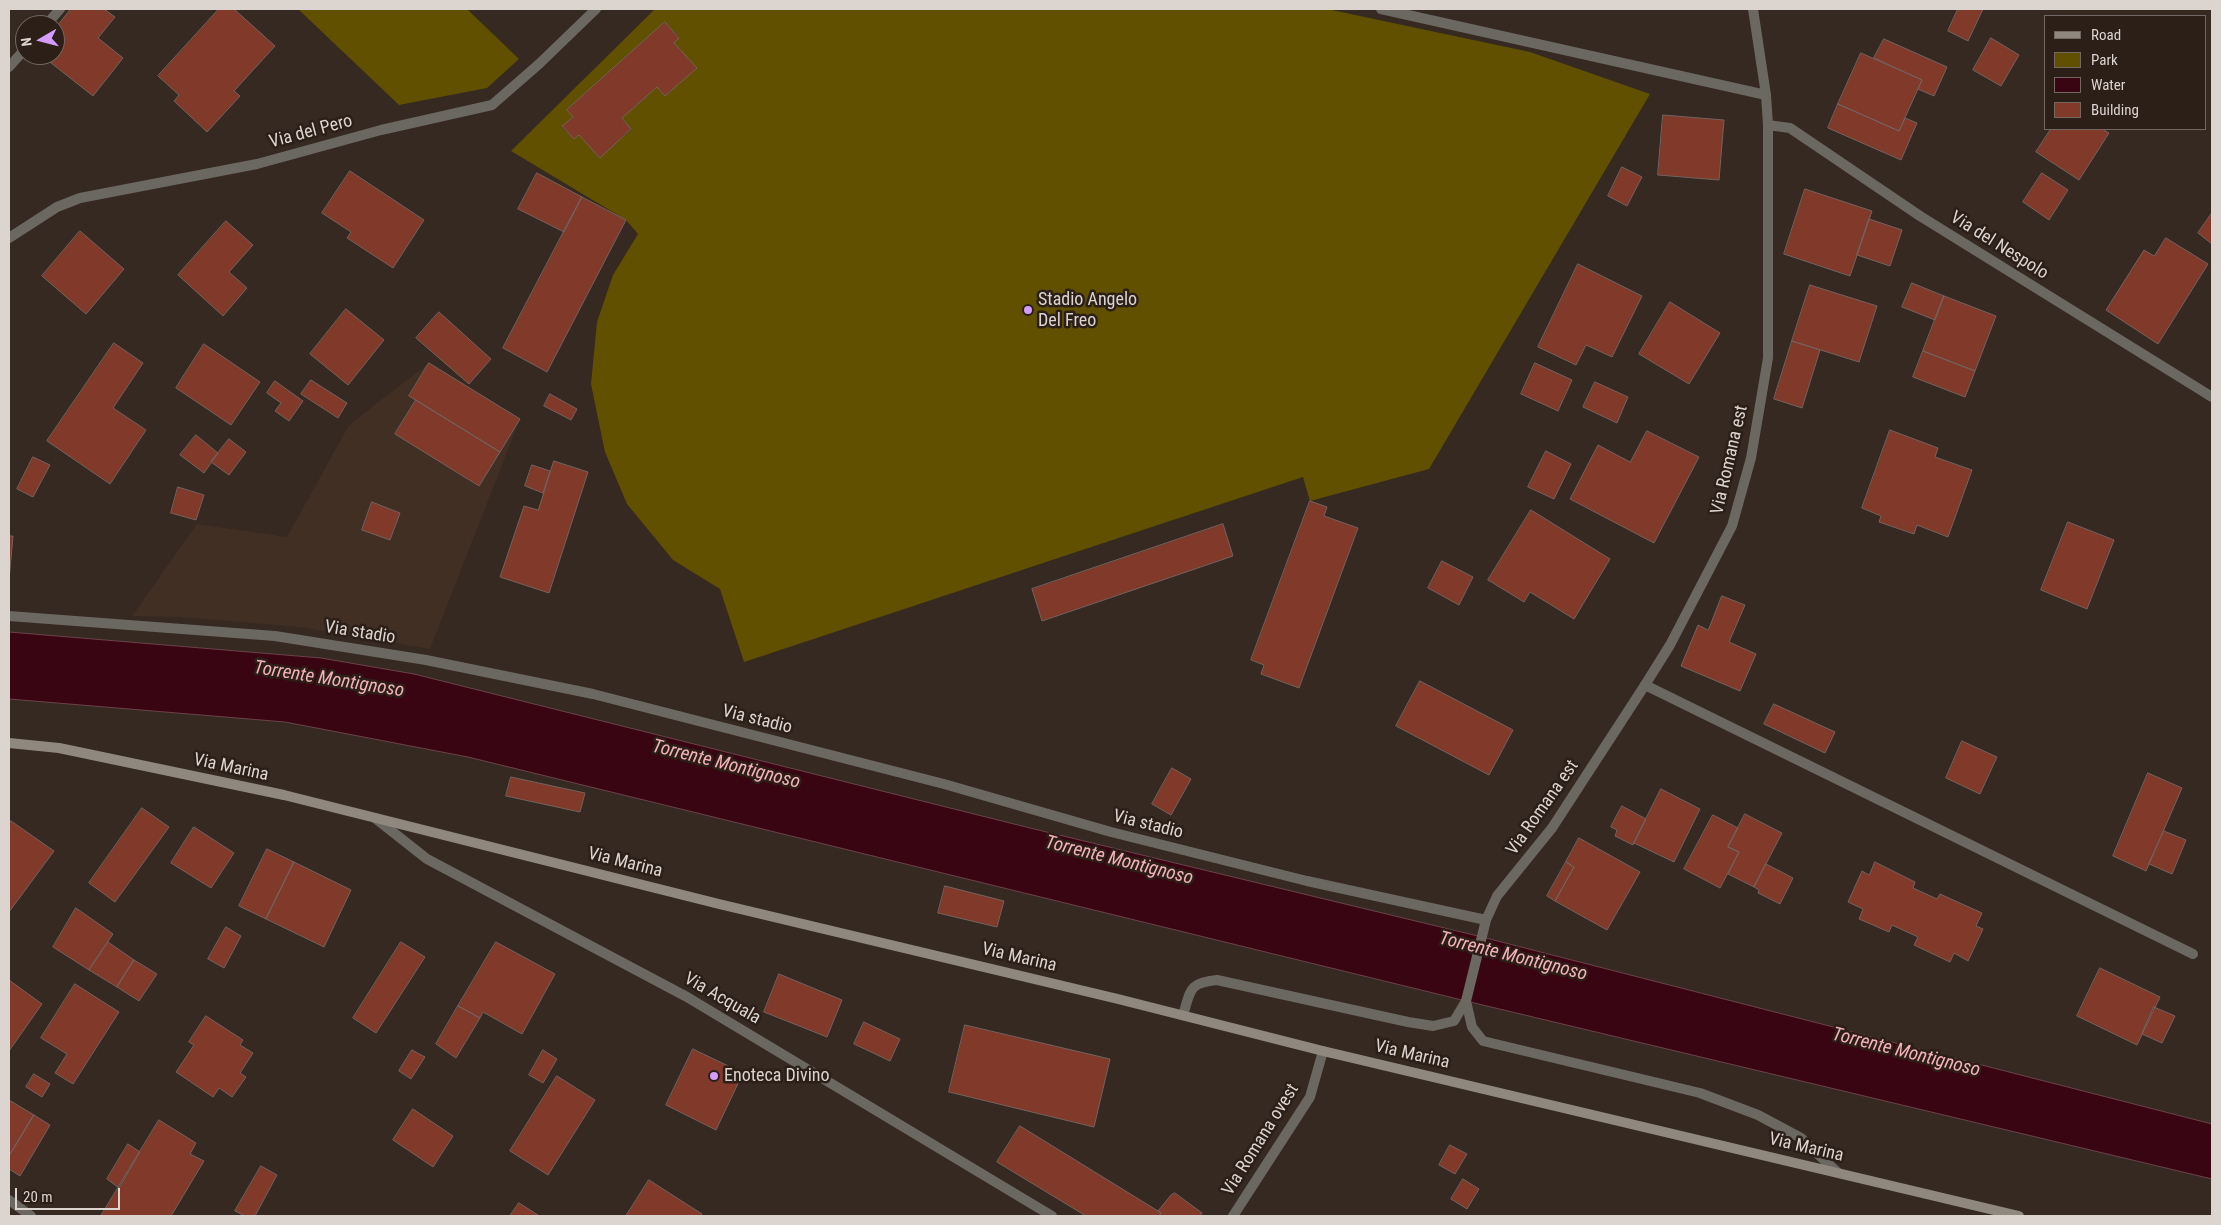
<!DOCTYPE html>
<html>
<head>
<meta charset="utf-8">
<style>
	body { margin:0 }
	#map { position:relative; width:2221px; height:1225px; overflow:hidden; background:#352921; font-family:"Roboto Condensed",sans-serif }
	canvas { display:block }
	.frame { position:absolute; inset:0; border:10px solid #dcd4cf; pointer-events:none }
	.legend { position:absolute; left:2044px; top:15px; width:162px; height:115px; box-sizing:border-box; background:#2b1f18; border:1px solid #726761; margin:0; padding:6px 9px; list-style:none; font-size:15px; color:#dcd4cf }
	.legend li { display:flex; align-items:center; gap:10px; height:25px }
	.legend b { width:25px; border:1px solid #726761 }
	.north { position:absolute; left:15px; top:15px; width:50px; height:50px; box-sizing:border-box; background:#2b1f18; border:1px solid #726761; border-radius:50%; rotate:262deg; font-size:14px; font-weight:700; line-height:20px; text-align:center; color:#dcd4cf }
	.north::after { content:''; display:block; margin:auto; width:18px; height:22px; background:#d49cfc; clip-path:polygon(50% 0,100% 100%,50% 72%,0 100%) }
	.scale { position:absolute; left:15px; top:1188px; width:105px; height:22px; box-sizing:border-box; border:2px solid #dcd4cf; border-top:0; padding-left:6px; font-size:15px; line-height:18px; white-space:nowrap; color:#dcd4cf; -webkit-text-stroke:4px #2b1f18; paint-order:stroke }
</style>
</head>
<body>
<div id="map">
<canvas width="2221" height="1225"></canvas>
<div class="frame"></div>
<ul class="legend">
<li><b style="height:6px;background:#8f887f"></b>Road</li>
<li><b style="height:14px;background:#615000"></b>Park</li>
<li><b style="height:14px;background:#3a0512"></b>Water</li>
<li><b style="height:14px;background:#81392a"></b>Building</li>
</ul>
<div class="north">N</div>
<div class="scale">20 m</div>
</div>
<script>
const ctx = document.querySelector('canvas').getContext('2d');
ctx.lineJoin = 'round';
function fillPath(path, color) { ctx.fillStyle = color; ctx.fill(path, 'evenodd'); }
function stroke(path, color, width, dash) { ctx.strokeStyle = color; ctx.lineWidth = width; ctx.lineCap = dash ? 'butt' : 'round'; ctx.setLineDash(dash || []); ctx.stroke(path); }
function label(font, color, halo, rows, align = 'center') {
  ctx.font = font + ' "Roboto Condensed",sans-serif'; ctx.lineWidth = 5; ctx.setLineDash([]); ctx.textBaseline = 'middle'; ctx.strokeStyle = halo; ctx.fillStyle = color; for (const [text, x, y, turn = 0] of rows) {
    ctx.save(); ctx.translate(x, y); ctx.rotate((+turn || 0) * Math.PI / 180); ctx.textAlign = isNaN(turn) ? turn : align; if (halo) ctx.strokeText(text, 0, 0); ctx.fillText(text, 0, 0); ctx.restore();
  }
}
fillPath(new Path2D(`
	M 429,363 L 409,395 L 416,400 L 395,434 L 478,486 L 520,419 L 430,649 L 300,627 L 180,617 L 132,616 L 197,524 L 287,537 L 349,425 ZM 373,502 L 400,513 L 390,540 L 363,530 Z`), '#412f24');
fillPath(new Path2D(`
	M 298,9 L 467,9 L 519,59 L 487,88 L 399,105 Z
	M 655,9 L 1327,9 L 1530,52 L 1650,94 L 1429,469 L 1310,501 L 1303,477 L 744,662 L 720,589 L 673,560 L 627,504 L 605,452 L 591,384 L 597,322 L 613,275 L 638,234 L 626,220 L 511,151 ZM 665,22 L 679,37 L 674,43 L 696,68 L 665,96 L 657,87 L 622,118 L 631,130 L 600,157 L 579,135 L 574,139 L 562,127 L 573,117 L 567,110 Z`), '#615000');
const water = new Path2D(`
	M 9,632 L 321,658 L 414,674 L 1030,828 L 1482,937 L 2212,1124 L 2212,1179 L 1466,1001 L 468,757 L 285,722 L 9,699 Z`);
fillPath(water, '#3a0512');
stroke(water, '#6b434b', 1);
const building = new Path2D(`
	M 71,9 L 104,9 L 115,17 L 98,38 L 123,58 L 93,96 L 41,55 L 55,55 L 55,29 Z
	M 219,9 L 234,9 L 275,46 L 234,91 L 240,96 L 207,132 L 174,101 L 179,95 L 158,76 Z
	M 1958,9 L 1983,9 L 1968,41 L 1948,31 Z
	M 665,22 L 679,38 L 674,43 L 697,68 L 665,96 L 657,87 L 622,118 L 631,129 L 600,158 L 579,135 L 574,139 L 562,126 L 573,117 L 567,110 Z
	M 1991,38 L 2019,55 L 2001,86 L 1973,70 Z
	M 1884,39 L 1947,67 L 1934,96 L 1918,89 L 1922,80 L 1874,58 Z
	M 1861,53 L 1922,80 L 1899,131 L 1838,104 Z
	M 1838,104 L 1899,131 L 1905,118 L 1917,123 L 1901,160 L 1828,128 Z
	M 1663,115 L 1724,120 L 1719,180 L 1658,175 Z
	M 2051,129 L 2102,129 L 2109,133 L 2079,180 L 2036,152 Z
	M 1622,167 L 1642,177 L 1627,206 L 1608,196 Z
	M 350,171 L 424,220 L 393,268 L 347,238 L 351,232 L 322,213 Z
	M 537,173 L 582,197 L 564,232 L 518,209 Z
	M 2042,173 L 2068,190 L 2049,220 L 2023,202 Z
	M 1805,189 L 1872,211 L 1850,276 L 1784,254 Z
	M 582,197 L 626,220 L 547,372 L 503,348 Z
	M 2212,213 L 2212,244 L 2198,233 Z
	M 1869,219 L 1902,230 L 1890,266 L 1857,255 Z
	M 226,221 L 253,245 L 229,272 L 247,288 L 223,316 L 178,275 Z
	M 80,231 L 124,269 L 86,314 L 42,276 Z
	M 2166,238 L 2208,264 L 2158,344 L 2106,310 L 2144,250 L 2154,256 Z
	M 1578,264 L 1642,296 L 1612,357 L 1586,345 L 1576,365 L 1538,347 Z
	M 1912,283 L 1944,296 L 1935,320 L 1902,307 Z
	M 1810,285 L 1877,306 L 1859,362 L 1792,341 Z
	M 1944,296 L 1996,316 L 1975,371 L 1923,351 Z
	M 1670,302 L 1720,333 L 1689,384 L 1639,354 Z
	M 346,309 L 384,340 L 348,385 L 310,354 Z
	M 439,312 L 491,359 L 469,384 L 416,338 Z
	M 1792,341 L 1820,350 L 1802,408 L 1774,399 Z
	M 114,343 L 143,363 L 113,408 L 146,430 L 110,484 L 47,441 Z
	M 204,344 L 260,382 L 231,425 L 176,388 Z
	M 1923,351 L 1975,371 L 1965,397 L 1913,377 Z
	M 429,363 L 520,419 L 500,452 L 409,396 Z
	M 1535,363 L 1572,380 L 1558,411 L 1521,394 Z
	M 311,380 L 347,403 L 338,418 L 301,394 Z
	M 275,381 L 303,401 L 289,421 L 275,411 L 281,403 L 267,393 Z
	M 1595,382 L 1628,397 L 1617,423 L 1583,407 Z
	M 550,394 L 577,409 L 571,420 L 544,406 Z
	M 416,400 L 500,452 L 479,486 L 395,434 Z
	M 1890,430 L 1938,448 L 1935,457 L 1972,470 L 1948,537 L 1917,525 L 1914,534 L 1879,522 L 1881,516 L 1862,508 Z
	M 1647,431 L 1699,457 L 1654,543 L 1570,499 L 1598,445 L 1630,462 Z
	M 196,435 L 218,453 L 204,473 L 180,455 Z
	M 229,439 L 246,452 L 229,475 L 211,462 Z
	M 1546,451 L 1571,464 L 1554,499 L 1528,487 Z
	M 33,457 L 50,465 L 33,497 L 17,489 Z
	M 554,461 L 588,472 L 549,593 L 500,577 L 524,506 L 538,510 Z
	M 532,465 L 550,471 L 543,493 L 525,486 Z
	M 178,487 L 204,495 L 196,520 L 171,513 Z
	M 1310,501 L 1327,507 L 1324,516 L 1358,528 L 1299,688 L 1261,674 L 1264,665 L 1251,660 Z
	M 372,502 L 400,513 L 390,540 L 362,530 Z
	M 1531,510 L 1610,559 L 1574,619 L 1530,592 L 1524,602 L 1488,580 Z
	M 2068,522 L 2114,540 L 2087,609 L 2041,590 Z
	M 1223,524 L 1233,556 L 1042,621 L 1032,589 Z
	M 9,536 L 13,536 L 9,581 Z
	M 1442,561 L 1473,577 L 1459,605 L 1428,588 Z
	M 1722,596 L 1745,605 L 1729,642 L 1756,654 L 1740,691 L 1681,666 L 1698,625 L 1708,630 Z
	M 1420,681 L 1513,730 L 1489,775 L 1396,726 Z
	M 1774,704 L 1835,732 L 1825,753 L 1764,724 Z
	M 1962,741 L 1997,757 L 1980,794 L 1946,778 Z
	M 1172,768 L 1191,779 L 1171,815 L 1152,804 Z
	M 2148,773 L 2182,788 L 2146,871 L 2113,856 Z
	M 511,777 L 585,793 L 580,812 L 506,796 Z
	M 1661,789 L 1700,809 L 1674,862 L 1634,843 Z
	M 1622,806 L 1646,819 L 1633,845 L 1615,836 L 1617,830 L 1611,827 Z
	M 142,808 L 169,827 L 115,902 L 89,883 Z
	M 1745,814 L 1782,833 L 1754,887 L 1728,874 L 1739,852 L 1728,847 Z
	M 1713,815 L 1738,828 L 1728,847 L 1739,852 L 1720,888 L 1684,869 Z
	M 11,821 L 54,851 L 9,912 L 9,825 Z
	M 194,827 L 234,853 L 211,888 L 171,863 Z
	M 2164,831 L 2186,840 L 2172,874 L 2149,864 Z
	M 1579,838 L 1640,872 L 1607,930 L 1555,901 L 1574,867 L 1566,862 Z
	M 267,849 L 294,862 L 266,919 L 239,906 Z
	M 294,862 L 351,890 L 324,947 L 266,919 Z
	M 1566,862 L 1574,867 L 1555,901 L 1547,896 Z
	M 1875,862 L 1915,882 L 1913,888 L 1937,899 L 1940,894 L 1982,913 L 1976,926 L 1983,929 L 1968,961 L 1954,953 L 1950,962 L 1914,945 L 1918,937 L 1892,925 L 1889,932 L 1859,919 L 1863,909 L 1848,902 L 1862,871 L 1869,875 Z
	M 1766,864 L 1793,878 L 1780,904 L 1758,893 L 1759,890 L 1754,887 Z
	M 945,886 L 1004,901 L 997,927 L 938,913 Z
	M 76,908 L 113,934 L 89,970 L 53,947 Z
	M 226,927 L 241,936 L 224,968 L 208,959 Z
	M 108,942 L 134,960 L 117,987 L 89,970 Z
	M 401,942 L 425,957 L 376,1033 L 353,1018 Z
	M 496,942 L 555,974 L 522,1034 L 483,1012 L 480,1018 L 458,1006 Z
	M 134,960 L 157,974 L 139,1001 L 117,987 Z
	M 2100,968 L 2160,997 L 2137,1045 L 2077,1016 Z
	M 779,974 L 842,1000 L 827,1037 L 764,1012 Z
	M 9,980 L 42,1004 L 9,1051 Z
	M 75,984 L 119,1012 L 73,1084 L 55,1073 L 67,1054 L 41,1038 Z
	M 458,1006 L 480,1018 L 456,1058 L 436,1044 Z
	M 2154,1007 L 2175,1016 L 2162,1043 L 2142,1034 Z
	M 206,1016 L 243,1040 L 240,1045 L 253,1053 L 240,1073 L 246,1077 L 232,1097 L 219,1088 L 213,1097 L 176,1072 L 194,1045 L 189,1042 Z
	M 864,1022 L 900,1039 L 890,1061 L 854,1044 Z
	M 965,1025 L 1110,1059 L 1094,1127 L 949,1092 Z
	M 693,1049 L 743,1073 L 716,1130 L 666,1105 Z
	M 412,1050 L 425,1057 L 411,1079 L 399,1071 Z
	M 543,1050 L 557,1059 L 543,1083 L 529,1075 Z
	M 34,1074 L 50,1084 L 42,1097 L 26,1087 Z
	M 557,1076 L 595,1100 L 548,1175 L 510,1151 Z
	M 9,1100 L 34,1115 L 9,1156 Z
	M 413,1109 L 453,1136 L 433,1167 L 393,1140 Z
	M 34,1115 L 50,1125 L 20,1176 L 9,1169 L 9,1156 Z
	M 159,1120 L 196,1143 L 190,1154 L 204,1161 L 171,1216 L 101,1216 Z
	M 1020,1126 L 1158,1211 L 1161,1213 L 1159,1216 L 1086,1216 L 997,1162 Z
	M 128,1144 L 140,1152 L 119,1188 L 107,1179 Z
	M 1450,1145 L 1467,1154 L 1455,1174 L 1439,1165 Z
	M 261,1166 L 277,1175 L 255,1216 L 245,1216 L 235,1211 Z
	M 1463,1179 L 1479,1189 L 1467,1209 L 1451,1199 Z
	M 649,1180 L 702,1214 L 700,1216 L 626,1216 Z
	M 1175,1193 L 1202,1213 L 1200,1216 L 1159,1216 L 1161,1213 L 1158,1211 L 1171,1195 Z
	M 519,1203 L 538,1215 L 537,1216 L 510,1216 Z`);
fillPath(building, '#81392a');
stroke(building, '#73635f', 1);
stroke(new Path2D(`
	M 1381,9 L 1766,95
	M 1645,685 L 2193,954`), '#6b6761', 10);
stroke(new Path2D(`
	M 46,25 L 60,9
	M 9,67 L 25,49
	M 1768,125 L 1790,128 L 1920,216 L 2212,397
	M 9,238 L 57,207 L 80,198 L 257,164 L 381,130 L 492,105 L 539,64 L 596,9
	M 9,616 L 275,636 L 426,660 L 593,694 L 944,784 L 1111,832 L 1307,881 L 1486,920
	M 375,818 L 427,859 L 687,997 L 1052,1216
	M 1466,1001 L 1472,1027 L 1483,1041 L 1700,1093 L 1758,1115 L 1801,1138 L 1837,1172
	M 1183,1015 C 1191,990 1188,983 1217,980 L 1408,1022 L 1433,1026 L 1454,1021 L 1466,1001 L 1486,920 L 1497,896 L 1552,828 L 1645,685 L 1670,645 L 1732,526 L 1751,458 L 1768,358 L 1768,125 L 1766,95 L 1753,9
	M 9,1200 L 31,1216
	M 1233,1216 L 1310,1097 L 1323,1051`), '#6b6761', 10);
stroke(new Path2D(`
	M 9,743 L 59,748 L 284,795 L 719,904 L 1118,999 L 1323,1051 L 2019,1216`), '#8f887f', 10);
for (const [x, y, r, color] of [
	[1028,310,5,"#d49cfc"],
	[714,1076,5,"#d49cfc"]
]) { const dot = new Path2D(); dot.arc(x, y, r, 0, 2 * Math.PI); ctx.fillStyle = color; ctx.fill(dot); stroke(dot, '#2b1f18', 2); }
label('18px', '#dcd4cf', '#2b1f18', [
	["Via del Pero",311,132,-15],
	["Via del Nespolo",1999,246,32],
	["Via Romana est",1730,460,-77],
	["Via stadio",360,633,9],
	["Via stadio",757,720,14],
	["Via Marina",231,768,12],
	["Via Romana est",1543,808,-55],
	["Via stadio",1148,825,14],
	["Via Marina",625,863,14],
	["Via Marina",1019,958,13],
	["Via Acquala",722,999,30],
	["Via Marina",1412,1055,13],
	["Via Romana ovest",1261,1140,-58],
	["Via Marina",1806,1148,13]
]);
label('18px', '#dcd4cf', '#2b1f18', [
	["Stadio Angelo",1038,300],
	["Del Freo",1038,321],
	["Enoteca Divino",724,1076]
], 'left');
label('italic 19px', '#f5b1b9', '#2b1f18', [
	["Torrente Montignoso",329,680,9],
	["Torrente Montignoso",726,765,14],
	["Torrente Montignoso",1119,861,14],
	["Torrente Montignoso",1513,957,14],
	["Torrente Montignoso",1906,1053,14]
]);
</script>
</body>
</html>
